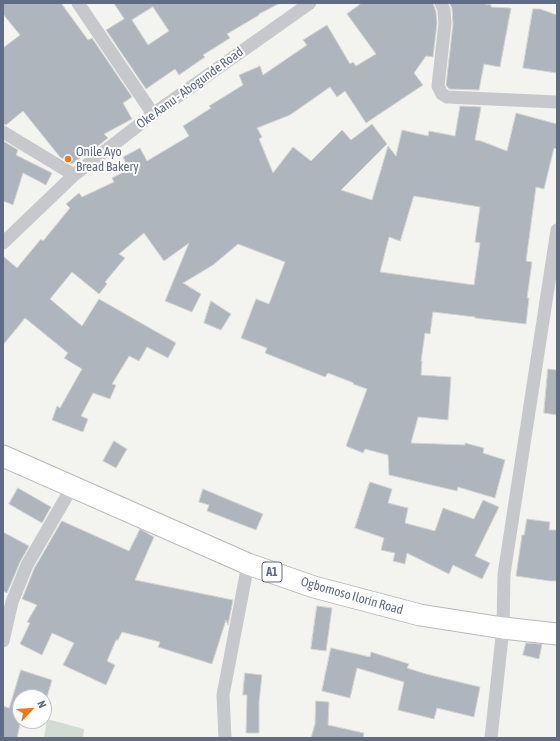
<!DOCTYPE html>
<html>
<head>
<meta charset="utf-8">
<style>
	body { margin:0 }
	#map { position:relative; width:560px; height:741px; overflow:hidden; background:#f3f4ef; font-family:"Asap Condensed",sans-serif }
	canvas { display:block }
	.frame { position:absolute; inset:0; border:4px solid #606c83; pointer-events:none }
	.north { position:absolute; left:12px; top:689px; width:40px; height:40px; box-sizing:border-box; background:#fff; border:1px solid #bfc4cd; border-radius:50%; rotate:65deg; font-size:11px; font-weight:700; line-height:16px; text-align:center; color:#606c83 }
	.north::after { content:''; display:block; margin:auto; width:14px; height:18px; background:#f17712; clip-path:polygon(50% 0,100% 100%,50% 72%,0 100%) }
</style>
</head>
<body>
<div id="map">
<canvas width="560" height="741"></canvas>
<div class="frame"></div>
<div class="north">N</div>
</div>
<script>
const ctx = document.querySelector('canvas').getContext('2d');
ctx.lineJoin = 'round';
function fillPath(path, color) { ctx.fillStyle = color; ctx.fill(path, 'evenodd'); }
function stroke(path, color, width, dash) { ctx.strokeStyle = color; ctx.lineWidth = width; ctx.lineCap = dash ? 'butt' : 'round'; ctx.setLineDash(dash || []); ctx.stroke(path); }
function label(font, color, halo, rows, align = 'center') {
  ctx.font = font + ' "Asap Condensed",sans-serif'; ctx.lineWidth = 4; ctx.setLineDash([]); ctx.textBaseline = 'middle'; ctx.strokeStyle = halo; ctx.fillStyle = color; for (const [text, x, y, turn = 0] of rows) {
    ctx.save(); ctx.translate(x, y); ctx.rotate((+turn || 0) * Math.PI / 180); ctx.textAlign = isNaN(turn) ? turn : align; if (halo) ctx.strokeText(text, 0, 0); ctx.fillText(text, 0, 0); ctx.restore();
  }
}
fillPath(new Path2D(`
	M 47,719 L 84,729 L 83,738 L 44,738 Z`), '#d2dcd0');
const building = new Path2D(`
	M 3,3 L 61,3 L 88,40 L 92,38 L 132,97 L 123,103 L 132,119 L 104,134 L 108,138 L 85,156 L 84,155 L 72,164 L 60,157 L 23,111 L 6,125 L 3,124 L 3,48 L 20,35 L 3,14 Z
	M 114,3 L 280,3 L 259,14 L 259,15 L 227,34 L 230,38 L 203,55 L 205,57 L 179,75 L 175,69 L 146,89 L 106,30 L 124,19 ZM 153,7 L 169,31 L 148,45 L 132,20 Z
	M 362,3 L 433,3 L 436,12 L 437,23 L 433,57 L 426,56 L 414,73 L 423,85 L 366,123 L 345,91 L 337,97 L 330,87 L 290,115 L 257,128 L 262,137 L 259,139 L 273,173 L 293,147 L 311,161 L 342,130 L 351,140 L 372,124 L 387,144 L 341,190 L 372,200 L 388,146 L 396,156 L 402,130 L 428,136 L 429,131 L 455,136 L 460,106 L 481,107 L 475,140 L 481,141 L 507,151 L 516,113 L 557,124 L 557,149 L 554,148 L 544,189 L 536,187 L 526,261 L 532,262 L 527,298 L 529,298 L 526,324 L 475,318 L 475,317 L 433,312 L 430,334 L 425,333 L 421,361 L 422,361 L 421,375 L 451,377 L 448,420 L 418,417 L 411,443 L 465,445 L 465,443 L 484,448 L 483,453 L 505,460 L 495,498 L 458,487 L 457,491 L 389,475 L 388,455 L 365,449 L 363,453 L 346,446 L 367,389 L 353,384 L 354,383 L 328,373 L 325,377 L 265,353 L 267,348 L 241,338 L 256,299 L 269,304 L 285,262 L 238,244 L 213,265 L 183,283 L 201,294 L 192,312 L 165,301 L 189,243 L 164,261 L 144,233 L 119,254 L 125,258 L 105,282 L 107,284 L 99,294 L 72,272 L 50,299 L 82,326 L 99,299 L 176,343 L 168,358 L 147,347 L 139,361 L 129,356 L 112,384 L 116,385 L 110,399 L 93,393 L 81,416 L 88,419 L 83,432 L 52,420 L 57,406 L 60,408 L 82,369 L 64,358 L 68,353 L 25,318 L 3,345 L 3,256 L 17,268 L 41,239 L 43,241 L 70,208 L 66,204 L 79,193 L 82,197 L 114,182 L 112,178 L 129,169 L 123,157 L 140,148 L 147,161 L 189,136 L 183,126 L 211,108 L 209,106 L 243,85 L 239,75 L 260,66 L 263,75 L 307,45 L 303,40 L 327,25 L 350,64 L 353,62 L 356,66 L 376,54 L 347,14 ZM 414,196 L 480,207 L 475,242 L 480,243 L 474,285 L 380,272 L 389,237 L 400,241 Z
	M 450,3 L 482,3 L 491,5 L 491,7 L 511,8 L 500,67 L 484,64 L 479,90 L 449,89 L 446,85 L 453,24 L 452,9 Z
	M 533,9 L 540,9 L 557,15 L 557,73 L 523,68 Z
	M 3,141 L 18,150 L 16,155 L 52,173 L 46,185 L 23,173 L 13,205 L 3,201 Z
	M 211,301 L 231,314 L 221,330 L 204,323 Z
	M 548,369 L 557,370 L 557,415 L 544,413 Z
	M 114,441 L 127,449 L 116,468 L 103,461 Z
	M 370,482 L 392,489 L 388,503 L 408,508 L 405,523 L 435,531 L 443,508 L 474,519 L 483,500 L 499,507 L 475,556 L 490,563 L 482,579 L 453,565 L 449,574 L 407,553 L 405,564 L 393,561 L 395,553 L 381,550 L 384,538 L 355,528 Z
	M 18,488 L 51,507 L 42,523 L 9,504 Z
	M 203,489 L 263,514 L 256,530 L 207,511 L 209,505 L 199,502 Z
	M 527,519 L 550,522 L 549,530 L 557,530 L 557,581 L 550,581 L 516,576 L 522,535 L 524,535 Z
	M 62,521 L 129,551 L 140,529 L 154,537 L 135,580 L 233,600 L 228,625 L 226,620 L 212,664 L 158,647 L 160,642 L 122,632 L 118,640 L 116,640 L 107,661 L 115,665 L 106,685 L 63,665 L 74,643 L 52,633 L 42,655 L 20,644 L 30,623 L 27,622 L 37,605 L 22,599 L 34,569 Z
	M 3,532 L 29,546 L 20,562 L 7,593 L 3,591 Z
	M 317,606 L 332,608 L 326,651 L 311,649 Z
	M 526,643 L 542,644 L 539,659 L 523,655 Z
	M 331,648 L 370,657 L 371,652 L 409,664 L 407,668 L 426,674 L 480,687 L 474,717 L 437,708 L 434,719 L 398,710 L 404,682 L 357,668 L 350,698 L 322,691 Z
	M 21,670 L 52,680 L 47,697 L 20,697 L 20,724 L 17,738 L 3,738 L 3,706 L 9,708 Z
	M 245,673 L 262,675 L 259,702 L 259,733 L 246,733 L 247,695 L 243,695 Z
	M 316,701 L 329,702 L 328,725 L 364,733 L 363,738 L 311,738 L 315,724 Z`);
fillPath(building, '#afb5bc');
stroke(building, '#d4d5d2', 1);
const trunk = new Path2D(`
	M 3,456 L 248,564 L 314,587 L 420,615 L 503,628 L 557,634`);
stroke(trunk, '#b7b9bd', 23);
stroke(new Path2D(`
	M 78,3 L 153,114
	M 441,3 L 444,10 L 445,23 L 438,86 L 442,94 L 447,97 L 557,102
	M 3,132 L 74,175
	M 3,243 L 74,175 L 153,114 L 310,3
	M 3,641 L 12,602 L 27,565 L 72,487
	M 225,738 L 223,695 L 248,564
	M 491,738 L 503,628 L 504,574 L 557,230`), '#c6c8cc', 13);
stroke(trunk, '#fff', 21);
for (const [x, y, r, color] of [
	[68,159,4,"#f17712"]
]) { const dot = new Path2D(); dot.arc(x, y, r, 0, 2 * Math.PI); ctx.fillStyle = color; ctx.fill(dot); stroke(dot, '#fff', 1.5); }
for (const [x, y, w] of [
	[272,572,20]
]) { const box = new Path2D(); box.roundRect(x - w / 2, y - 10, w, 20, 3); ctx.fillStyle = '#fff'; ctx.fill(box); stroke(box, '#606c83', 1); }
label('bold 12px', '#606c83', null, [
	["A1",272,572]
]);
label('13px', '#606c83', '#fff', [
	["Oke Aanu - Abogunde Road",190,88,-36],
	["Ogbomoso Ilorin Road",352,596,16]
]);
label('13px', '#606c83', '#fff', [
	["Onile Ayo",76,152],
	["Bread Bakery",76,167]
], 'left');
</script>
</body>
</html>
